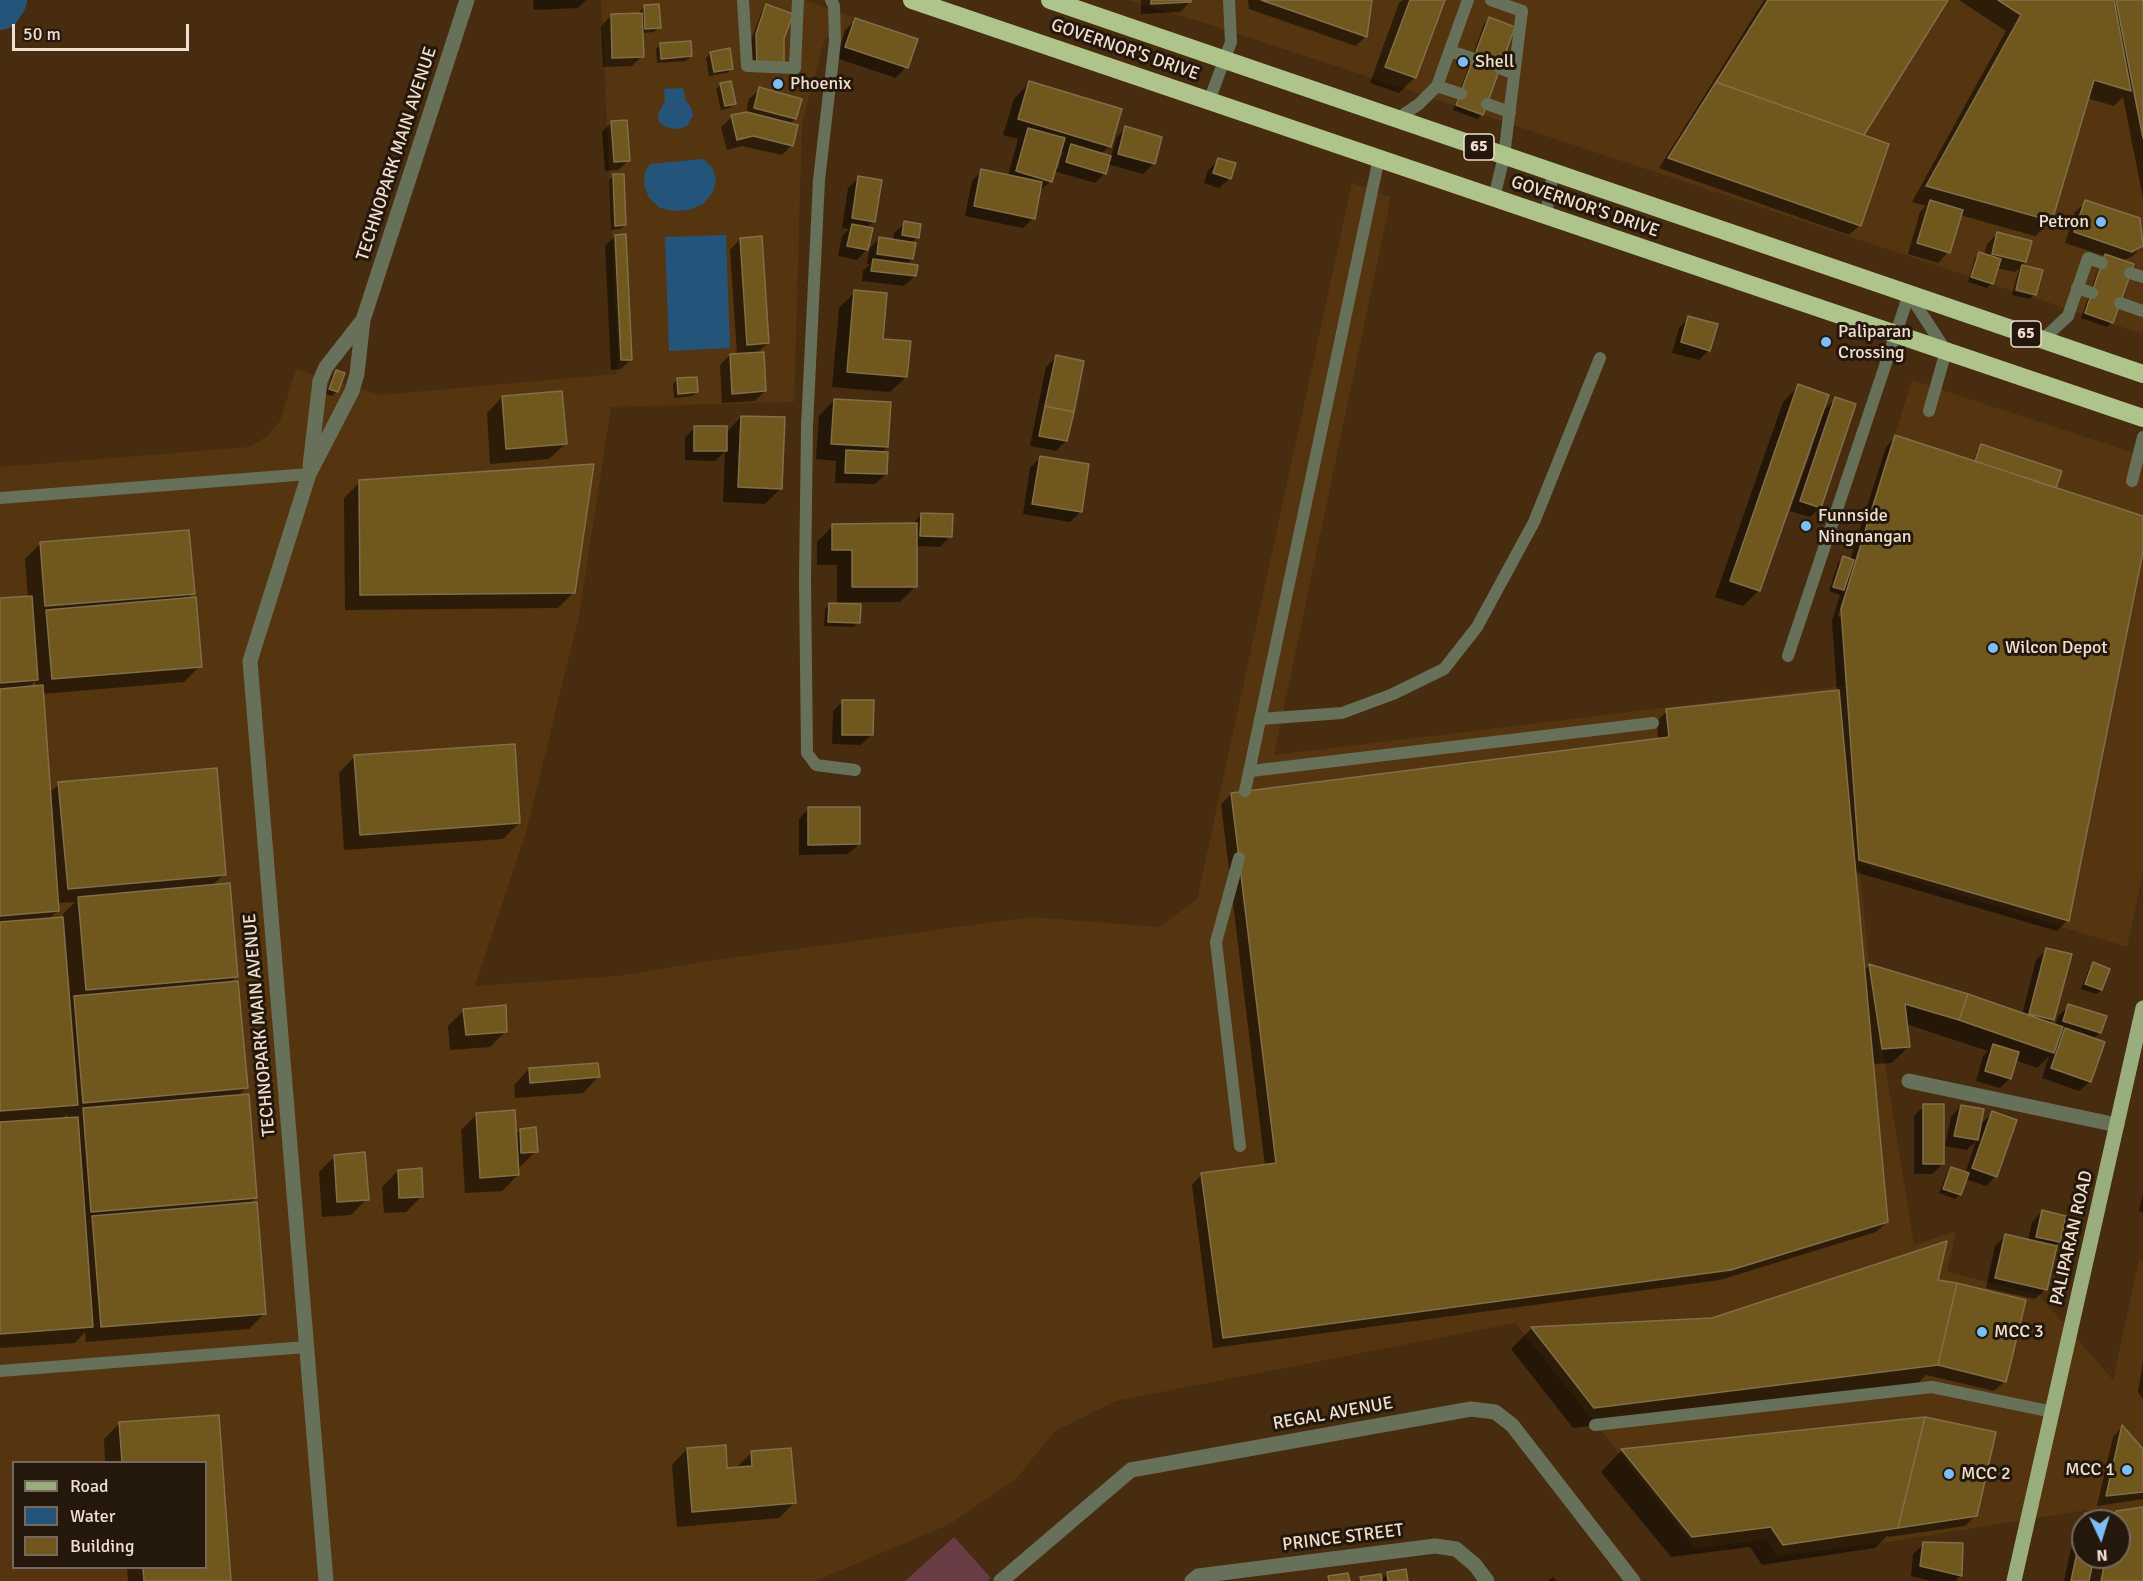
<!DOCTYPE html>
<style>
body{margin:0}
#map{position:relative;width:2143px;height:1581px;overflow:hidden;background:#472c0f;font-family:Signika,sans-serif}
canvas{display:block}
.legend{position:absolute;left:12px;top:1461px;width:195px;height:108px;box-sizing:border-box;background:#24180c;border:2px solid #76685a;margin:0;padding:8px 10px;list-style:none;font-size:18px;color:#f0dfcf}
.legend li{display:flex;align-items:center;gap:12px;height:30px}
.legend b{width:30px;border:2px solid #76685a}
.north{position:absolute;left:2071px;top:1509px;width:60px;height:60px;box-sizing:border-box;background:#24180c;border:2px solid #76685a;border-radius:50%;rotate:176deg;font-size:16px;font-weight:700;line-height:24px;text-align:center;color:#f0dfcf}
.north::after{content:'';display:block;margin:auto;width:21px;height:27px;background:#7bbef8;clip-path:polygon(50% 0,100% 100%,50% 72%,0 100%)}
.scale{position:absolute;left:12px;top:24px;width:177px;height:27px;box-sizing:border-box;border:3px solid #f0dfcf;border-top:0;padding-left:8px;font-size:18px;line-height:21px;white-space:nowrap;color:#f0dfcf;-webkit-text-stroke:4px #24180c;paint-order:stroke}
</style>
<div id="map">
<canvas width="2143" height="1581"></canvas>
<ul class="legend">
<li><b style="height:8px;background:#9aad7d"></b>Road</li>
<li><b style="height:16px;background:#25547a"></b>Water</li>
<li><b style="height:16px;background:#6f571d"></b>Building</li>
</ul>
<div class="north">N</div>
<div class="scale">50 m</div>
</div>
<script>
const ctx = document.querySelector('canvas').getContext('2d');
ctx.lineJoin = 'round';
function fill(path, color) { ctx.fillStyle = color; ctx.fill(path, 'evenodd'); }
const toPath = rows => new Path2D(rows.map(r => 'M' + r).join(''));
function strokePath(path, color, width, dash) { ctx.strokeStyle = color; ctx.lineWidth = width; ctx.lineCap = dash ? 'butt' : 'round'; ctx.setLineDash(dash || []); ctx.stroke(path); }
function drawText(font, color, halo, rows, align = 'center') {
  ctx.font = font + ' Signika,sans-serif'; ctx.lineWidth = 6; ctx.setLineDash([]); ctx.textBaseline = 'middle'; ctx.strokeStyle = halo; ctx.fillStyle = color; for (const [text, x, y, turn = 0] of rows) {
    ctx.save(); ctx.translate(x, y); ctx.rotate((+turn || 0) * Math.PI / 180); ctx.textAlign = isNaN(turn) ? turn : align; if (halo) ctx.strokeText(text, 0, 0); ctx.fillText(text, 0, 0); ctx.restore();
  }
}
fill(toPath([
 [601,0,804,0,853,17,842,44,825,38,802,123,794,402,611,407,579,616,526,832,475,986,617,976,708,961,1031,917,1160,927,1197,899,1352,183,1391,197,1274,755,1845,686,1841,609,1912,380,2143,456,2143,873,2127,947,1859,864,1869,964,1914,1245,1956,1231,1947,1272,2039,1295,2113,1380,2139,1259,2143,1259,2143,1581,2071,1581,2083,1557,2119,1557,2119,1521,2084,1521,2086,1510,1895,1541,1777,1556,1766,1539,1696,1549,1515,1323,1116,1401,1055,1431,1016,1479,950,1524,815,1581,0,1581,0,467,249,447,267,436,280,421,296,369,380,395,616,374,618,361],
 [14,1462,206,1462,206,1568,14,1568],
 [1127,0,2143,0,2143,334,1215,26]
]), '#543510');
fill(toPath([
 [954,1537,991,1578,987,1581,905,1581]
]), '#6a3c46');
fill(toPath([
 [683,88,686,101,691,107,693,116,688,125,682,128,674,129,666,127,659,122,658,114,665,101,664,89],
 [703,159,712,167,716,180,713,192,703,204,689,210,674,211,660,208,649,198,644,184,645,172,650,164],
 [726,235,730,348,669,351,665,237]
]), '#25547a');
fill(toPath([
 [533,0,586,0,578,8,534,10],
 [1141,0,1190,0,1190,2,1180,12,1141,14],
 [1248,0,1371,0,1366,36,1356,46,1249,9],
 [1403,0,1443,0,1415,77,1399,93,1370,83,1399,3],
 [1764,0,1946,0,1861,136,1860,225,1849,235,1659,168],
 [1959,0,2143,0,2143,198,2123,97,2114,106,2087,98,2051,221,2035,236,1960,215,1948,252,1938,263,1908,254,1920,212,1926,206,1912,202,2006,31],
 [645,6,659,27,654,32,641,33,642,56,632,66,603,67,601,26,611,16,640,14,640,11],
 [767,6,791,15,753,69,751,40,762,11],
 [1489,19,1482,114,1477,119,1453,110,1484,24],
 [856,20,906,67,896,78,836,58,845,30],
 [661,44,691,56,686,61,657,63,656,49],
 [711,53,732,68,727,73,709,76,706,58],
 [1029,83,1109,146,1101,154,1111,157,1116,138,1126,128,1160,138,1153,164,1143,174,1107,164,1105,173,1095,183,1054,171,1051,181,1039,191,1033,218,1023,228,965,216,972,181,982,171,1008,176,1018,139,1003,135,1014,99],
 [1059,151,1064,153,1061,156,1058,169,1055,168],
 [721,85,734,103,730,108,721,110,716,89],
 [760,89,795,119,790,124,792,145,782,155,742,146,727,150,721,127,732,117,746,113,749,99],
 [612,122,629,160,618,170,605,171,602,132],
 [1219,160,1230,178,1219,188,1204,183,1208,170],
 [614,175,625,225,620,229,611,230,609,180],
 [859,178,874,221,866,228,867,249,857,260,838,256,842,236,849,229,842,228,848,188],
 [2086,202,2139,219,2143,245,2133,256,2121,261,2112,322,2107,327,2081,318,2101,261,2105,256,2065,243,2075,212],
 [905,223,918,237,911,243,912,259,906,265,915,276,904,286,862,281,863,271,870,264,867,264,869,249,879,239,893,241,894,233],
 [1997,234,2025,262,2021,266,2041,271,2035,294,2030,299,2012,295,2019,268,2015,272,1997,268,1992,283,1987,288,1968,282,1975,258,1980,253,1984,255,1987,244],
 [615,236,631,359,621,369,611,370,605,246],
 [740,239,768,343,757,353,765,391,755,401,722,403,720,365,730,355,737,355,730,250],
 [855,292,881,340,906,377,890,392,832,387,839,308],
 [1689,318,1709,350,1699,360,1672,353,1679,328],
 [1057,356,1066,441,1056,451,1030,446,1046,367],
 [336,371,337,391,332,396,325,394,332,376],
 [678,379,697,392,692,396,674,398,673,384],
 [1799,386,1821,413,1835,399,1820,507,1810,517,1790,511,1812,448,1809,447,1758,591,1743,606,1715,597,1783,402],
 [502,397,565,444,549,459,490,464,487,413],
 [834,400,887,447,881,453,886,474,875,484,835,483,836,461,816,459,819,416],
 [741,417,781,488,765,504,723,502,725,451,715,461,685,460,685,438,695,427,726,433],
 [1896,436,1973,462,1977,451,1982,446,2055,487,2143,517,2143,545,2067,921,2057,931,1855,872,1864,971,1869,966,1968,995,2022,1015,2036,960,2047,949,2053,1019,2049,1024,2055,1026,2058,1016,2069,1006,2100,1033,2093,1039,2090,1081,2079,1091,2042,1078,2049,1056,2037,1068,2015,1060,2010,1078,2000,1088,1976,1081,1983,1056,1988,1051,1906,1024,1908,1047,1892,1063,1872,1064,1887,1222,1876,1232,1720,1280,1213,1348,1192,1185,1202,1174,1265,1166,1221,804,1231,794,1658,740,1657,721,1667,711,1837,692,1832,621,1840,595,1829,591,1838,563,1843,558,1850,560,1886,447],
 [1890,447,1893,447,1841,617,1838,616],
 [1040,458,1080,512,1070,522,1023,514,1030,468],
 [360,482,573,593,558,608,345,610,344,498],
 [922,514,950,536,940,547,915,546,916,586,900,602,846,602,858,622,854,627,824,626,825,609,830,605,837,605,837,565,817,565,817,542,833,526,911,525],
 [41,543,193,593,187,599,200,666,184,682,42,694,49,793,59,784,224,874,212,886,237,976,229,984,246,1088,238,1096,256,1197,249,1204,265,1313,249,1329,86,1342,85,1332,75,1343,0,1348,0,600,28,598,25,559],
 [35,681,36,688,28,688],
 [75,902,63,914,63,918,49,920,57,911,57,903],
 [67,1114,68,1119,61,1120],
 [843,701,872,734,861,745,832,744,833,711],
 [354,757,519,823,503,839,344,850,339,773],
 [809,808,859,844,848,854,799,855,799,819],
 [2094,964,2109,969,2101,990,2096,994,2081,989,2089,968],
 [464,1010,506,1031,490,1047,450,1050,448,1026],
 [529,1069,598,1077,583,1093,515,1098,514,1085],
 [1924,1106,1942,1164,1932,1174,1914,1174,1914,1116],
 [1961,1106,1980,1125,1992,1113,1996,1176,1986,1186,1965,1179,1960,1194,1955,1199,1939,1193,1947,1174,1951,1169,1965,1174,1976,1141,1967,1150,1945,1146,1951,1117],
 [477,1114,515,1135,520,1130,536,1151,520,1167,517,1167,518,1175,502,1191,465,1193,461,1130],
 [335,1156,367,1199,351,1215,322,1217,319,1172],
 [398,1171,422,1196,406,1212,384,1213,382,1187],
 [2143,1193,2143,1212,2139,1211],
 [2042,1212,2059,1242,2053,1247,2046,1289,2035,1299,1986,1288,1995,1246,2005,1236,2028,1241,2032,1222],
 [1937,1281,2005,1381,1994,1391,1926,1375,1915,1386,1573,1428,1511,1349,1531,1329,1713,1320],
 [2143,1361,2143,1399,2138,1392],
 [217,1417,229,1581,128,1581,127,1568,206,1568,206,1462,105,1462,104,1439,119,1424],
 [1925,1419,1976,1515,1965,1526,1888,1537,1888,1535,1875,1548,1762,1565,1750,1547,1671,1557,1601,1472,1621,1451],
 [2122,1427,2143,1451,2143,1499,2097,1506,2113,1437],
 [687,1449,726,1470,736,1468,752,1452,794,1503,779,1518,677,1527,672,1465],
 [2143,1509,2143,1581,2064,1581,2076,1525,2086,1515,2100,1521,2083,1521,2083,1557,2119,1557,2119,1521,2108,1521,2117,1512],
 [1924,1544,1961,1545,1960,1576,1955,1581,1931,1581,1911,1576,1913,1554],
 [1387,1574,1407,1581,1359,1581,1361,1579,1381,1580],
 [1553,1577,1556,1581,1548,1581]
]), '#0007');
strokePath(toPath([
 [0,9,6,0]
]), '#25547a', 42);
const building = toPath([
 [1151,0,1191,0,1191,2,1151,4,1151,0],
 [1261,0,1372,0,1367,37,1261,0],
 [1410,0,1445,0,1416,78,1385,67,1410,0],
 [1768,0,1948,0,1864,135,1716,82,1768,0],
 [1998,0,2114,0,2131,91,2094,80,2052,221,1926,186,2021,15,1998,0],
 [2116,0,2143,0,2143,138,2116,0],
 [659,4,661,28,645,29,644,5,659,4],
 [766,4,793,14,784,39,784,62,757,65,756,34,766,4],
 [642,13,644,57,612,58,611,14,642,13],
 [1489,17,1515,27,1483,115,1456,105,1489,17],
 [855,18,918,39,908,68,845,47,855,18],
 [691,41,692,56,661,59,660,43,691,41],
 [730,48,733,69,714,72,710,52,730,48],
 [731,81,736,104,725,106,720,83,731,81],
 [1029,81,1122,109,1111,147,1018,119,1029,81],
 [1716,82,1889,144,1861,226,1668,158,1716,82],
 [759,87,802,99,796,119,754,108,759,87],
 [747,112,798,125,793,146,753,136,737,140,731,115,747,112],
 [627,120,630,161,614,162,611,121,627,120],
 [1125,126,1162,137,1155,164,1118,154,1125,126],
 [1028,128,1065,138,1052,182,1016,171,1028,128],
 [1071,144,1111,156,1106,174,1066,162,1071,144],
 [1218,158,1236,163,1231,179,1213,173,1218,158],
 [981,169,1042,182,1035,219,974,206,981,169],
 [613,174,624,174,626,225,615,226,613,174],
 [858,176,882,180,875,222,852,218,858,176],
 [1930,200,1963,210,1950,253,1917,243,1930,200],
 [2085,200,2140,218,2143,246,2132,252,2074,232,2085,200],
 [904,221,921,224,919,238,902,235,904,221],
 [852,224,873,228,868,250,847,246,852,224],
 [1997,232,2032,241,2026,262,1992,254,1997,232],
 [626,234,632,360,621,360,615,235,626,234],
 [762,236,769,343,747,345,740,238,762,236],
 [879,237,916,243,913,259,877,254,879,237],
 [1979,252,2001,259,1993,284,1971,277,1979,252],
 [2105,254,2134,264,2113,323,2085,313,2105,254],
 [873,259,918,265,916,276,871,271,873,259],
 [2022,265,2043,270,2036,295,2016,290,2022,265],
 [854,290,887,293,883,339,911,341,907,377,847,372,854,290],
 [1688,316,1718,324,1710,351,1681,342,1688,316],
 [764,352,766,391,732,394,730,354,764,352],
 [1056,355,1084,361,1074,412,1045,406,1056,355],
 [336,370,345,373,338,392,329,389,336,370],
 [697,377,698,392,678,394,677,378,697,377],
 [1798,384,1829,395,1760,591,1730,581,1798,384],
 [562,391,567,444,506,449,502,396,562,391],
 [1835,397,1856,404,1821,508,1800,501,1835,397],
 [834,399,891,402,888,447,831,444,834,399],
 [1045,406,1074,412,1067,441,1039,436,1045,406],
 [741,416,785,417,782,489,738,487,741,416],
 [694,426,727,426,727,451,694,451,694,426],
 [1895,435,2143,516,2143,552,2069,921,1859,860,1841,609,1895,435],
 [1981,444,2062,471,2056,488,1975,461,1981,444],
 [846,450,888,452,887,474,845,473,846,450],
 [1040,456,1089,464,1082,512,1032,504,1040,456],
 [594,464,575,593,360,595,359,480,594,464],
 [921,513,953,514,952,537,920,536,921,513],
 [917,523,917,587,852,587,852,550,832,550,832,524,917,523],
 [189,530,195,594,45,606,40,542,189,530],
 [1843,556,1854,560,1844,590,1833,587,1843,556],
 [32,596,38,680,0,683,0,598,32,596],
 [196,597,202,667,52,679,46,610,196,597],
 [829,603,861,604,860,623,828,622,829,603],
 [43,685,59,911,0,916,0,689,43,685],
 [1839,690,1888,1222,1731,1270,1223,1338,1201,1173,1276,1163,1231,793,1669,737,1666,709,1839,690],
 [842,700,874,700,873,735,842,735,842,700],
 [515,744,520,823,360,835,354,755,515,744],
 [217,768,226,875,68,889,58,782,217,768],
 [808,807,860,807,860,844,808,845,808,807],
 [230,883,238,977,86,990,78,897,230,883],
 [63,917,78,1105,0,1111,0,922,63,917],
 [2046,948,2072,954,2054,1020,2029,1014,2046,948],
 [2093,962,2110,969,2102,990,2085,984,2093,962],
 [1869,964,1968,994,1959,1020,1905,1004,1910,1047,1882,1049,1869,964],
 [238,981,248,1088,83,1103,74,996,238,981],
 [1968,994,2063,1027,2054,1053,1959,1020,1968,994],
 [2068,1004,2107,1016,2101,1033,2063,1021,2068,1004],
 [506,1005,507,1032,466,1035,463,1009,506,1005],
 [2065,1028,2105,1042,2091,1082,2051,1068,2065,1028],
 [1993,1044,2019,1052,2011,1079,1985,1071,1993,1044],
 [598,1063,600,1077,530,1083,529,1068,598,1063],
 [249,1094,257,1198,91,1212,83,1108,249,1094],
 [1923,1104,1944,1104,1944,1164,1923,1164,1923,1104],
 [1961,1105,1984,1109,1978,1140,1954,1136,1961,1105],
 [515,1110,519,1175,480,1178,476,1113,515,1110],
 [1992,1111,2017,1120,1997,1177,1972,1168,1992,1111],
 [78,1117,93,1327,0,1334,0,1122,78,1117],
 [536,1127,538,1152,521,1153,520,1129,536,1127],
 [365,1152,369,1200,337,1202,334,1155,365,1152],
 [1951,1167,1969,1173,1961,1195,1943,1189,1951,1167],
 [422,1168,423,1197,399,1198,398,1170,422,1168],
 [257,1202,266,1314,101,1327,92,1216,257,1202],
 [2042,1210,2066,1216,2060,1242,2036,1237,2042,1210],
 [2005,1234,2057,1246,2047,1290,1995,1278,2005,1234],
 [1947,1241,1938,1280,1957,1283,1938,1365,1594,1408,1531,1327,1712,1318,1947,1241],
 [1957,1283,2026,1300,2006,1382,1938,1365,1957,1283],
 [219,1415,231,1581,144,1581,143,1568,206,1568,206,1462,122,1462,119,1422,219,1415],
 [1925,1417,1898,1528,1783,1545,1771,1527,1692,1537,1621,1449,1925,1417],
 [1925,1417,1996,1432,1977,1516,1898,1528,1925,1417],
 [2122,1425,2143,1449,2143,1492,2106,1496,2122,1425],
 [726,1445,727,1468,752,1466,751,1451,791,1448,796,1503,692,1512,687,1448,726,1445],
 [2143,1507,2143,1581,2101,1581,2106,1557,2119,1557,2119,1521,2114,1521,2116,1511,2143,1507],
 [2085,1513,2103,1517,2102,1521,2084,1521,2085,1513],
 [2083,1524,2083,1557,2094,1557,2089,1581,2071,1581,2083,1524],
 [1923,1542,1963,1543,1962,1576,1920,1566,1923,1542],
 [1406,1569,1408,1581,1388,1581,1387,1572,1406,1569],
 [1348,1573,1350,1581,1329,1581,1328,1576,1348,1573],
 [1381,1574,1382,1581,1361,1581,1360,1577,1381,1574]
]);
fill(building, '#6f571d');
strokePath(building, '#806f49', 1.5);
strokePath(toPath([
 [743,0,747,66,795,68,798,0],
 [831,0,834,6,835,41,819,180,807,426,805,580,807,753,816,765,855,770],
 [1491,0,1522,11,1504,156,1494,198],
 [1450,51,1474,59],
 [1500,68,1514,74],
 [1437,86,1461,94],
 [1209,101,1231,42,1229,0],
 [1487,104,1510,112],
 [1397,119,1419,104,1437,86,1468,0],
 [1546,215,1553,172],
 [2130,273,2143,277],
 [2077,288,2092,293],
 [1909,294,1946,351,1929,411],
 [2120,303,2143,311],
 [2042,340,2068,316,2088,258,2102,263],
 [2132,481,2143,437],
 [0,498,309,474],
 [1788,656,1909,294],
 [1260,719,1342,713,1393,694,1444,669,1477,627,1534,522,1600,358],
 [1251,771,1653,723],
 [1245,791,1379,158],
 [1239,858,1216,942,1240,1146],
 [0,1371,306,1347],
 [1595,1425,1932,1387,2053,1412]
]), '#677059', 12);
strokePath(toPath([
 [310,466,320,381,326,367,362,321],
 [1909,1081,2117,1125],
 [326,1581,250,661,309,474,352,391,357,374,363,320,467,0],
 [1001,1581,1131,1470,1471,1409,1495,1412,1512,1425,1633,1581],
 [1192,1581,1198,1576,1435,1546,1456,1549,1475,1565,1487,1581]
]), '#677059', 15);
strokePath(toPath([
 [2014,1581,2143,1008]
]), '#9aad7d', 15);
strokePath(toPath([
 [912,0,2143,418],
 [1050,0,2143,374]
]), '#aec48b', 18);
for (const [x, y, r, color] of [
 [1463,62,6,"#7bbef8"],
 [778,84,6,"#7bbef8"],
 [2101,222,6,"#7bbef8"],
 [1826,342,6,"#7bbef8"],
 [1806,526,6,"#7bbef8"],
 [1993,648,6,"#7bbef8"],
 [1982,1332,6,"#7bbef8"],
 [2127,1470,6,"#7bbef8"],
 [1949,1474,6,"#7bbef8"]
]) { const dot = new Path2D(); dot.arc(x, y, r, 0, 2 * Math.PI); ctx.fillStyle = color; ctx.fill(dot); strokePath(dot, '#24180c', 2); }
for (const [x, y, w] of [
 [1479,147,30],
 [2026,334,30]
]) { const box = new Path2D(); box.roundRect(x - w / 2, y - 13, w, 26, 4.5); ctx.fillStyle = '#24180c'; ctx.fill(box); strokePath(box, '#f0dfcf', 1.5); }
drawText('bold 16px', '#f0dfcf', null, [
 ["65",1479,147],
 ["65",2026,334]
]);
drawText('18px', '#f0dfcf', '#24180c', [
 ["GOVERNOR'S DRIVE",1125,50,19],
 ["TECHNOPARK MAIN AVENUE",397,154,-72],
 ["GOVERNOR'S DRIVE",1585,207,19],
 ["TECHNOPARK MAIN AVENUE",260,1025,-95],
 ["PALIPARAN ROAD",2072,1238,-77],
 ["REGAL AVENUE",1333,1414,-10],
 ["PRINCE STREET",1343,1538,-7]
]);
drawText('18px', '#f0dfcf', '#24180c', [
 ["Shell",1475,62],
 ["Phoenix",790,84],
 ["Petron",2089,222,"right"],
 ["Paliparan",1838,332],
 ["Crossing",1838,353],
 ["Funnside",1818,516],
 ["Ningnangan",1818,537],
 ["Wilcon Depot",2005,648],
 ["MCC 3",1994,1332],
 ["MCC 1",2115,1470,"right"],
 ["MCC 2",1961,1474]
], 'left');
</script>
